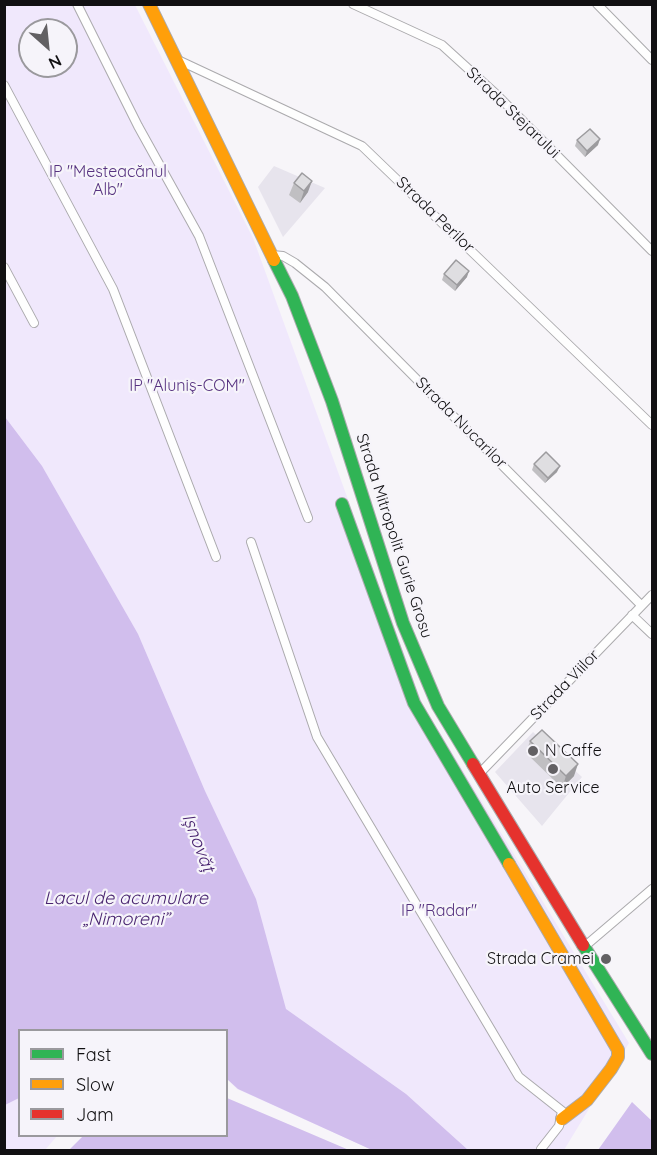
<!DOCTYPE html>
<meta charset="utf-8">
<style>
body{margin:0}
#map{position:relative;width:657px;height:1155px;overflow:hidden;background:#f7f5f9;font-family:Quicksand,sans-serif}
canvas{display:block}
.frame{position:absolute;inset:0;border:6px solid #111012;pointer-events:none}
.legend{position:absolute;left:18px;top:1029px;width:210px;height:108px;box-sizing:border-box;background:#f6f4fa;border:2px solid #9a999d;margin:0;padding:8px 10px;list-style:none;font-size:18px;color:#111012}
.legend li{display:flex;align-items:center;gap:12px;height:30px}
.legend b{width:30px;border:2px solid #9a999d}
.north{position:absolute;left:18px;top:18px;width:60px;height:60px;box-sizing:border-box;background:#f6f4fa;border:2px solid #9a999d;border-radius:50%;rotate:153deg;font-size:16px;font-weight:700;line-height:24px;text-align:center;color:#111012}
.north::after{content:'';display:block;margin:auto;width:21px;height:27px;background:#626063;clip-path:polygon(50% 0,100% 100%,50% 72%,0 100%)}
</style>
<div id="map">
<canvas width="657" height="1155"></canvas>
<div class="frame"></div>
<ul class="legend">
<li><b style="height:8px;background:#30b455"></b>Fast</li>
<li><b style="height:8px;background:#ff9f0a"></b>Slow</li>
<li><b style="height:8px;background:#e5322d"></b>Jam</li>
</ul>
<div class="north">N</div>
</div>
<script>
const ctx = document.querySelector('canvas').getContext('2d');
ctx.lineJoin = 'round';
function fill(path, color) { ctx.fillStyle = color; ctx.fill(path, 'evenodd'); }
const toPath = rows => new Path2D(rows.map(r => 'M' + r).join(''));
function strokePath(path, color, width, dash) { ctx.strokeStyle = color; ctx.lineWidth = width; ctx.lineCap = dash ? 'butt' : 'round'; ctx.setLineDash(dash || []); ctx.stroke(path); }
function drawText(font, color, halo, rows, align = 'center') {
  ctx.font = font + ' Quicksand,sans-serif'; ctx.lineWidth = 4.5; ctx.setLineDash([]); ctx.textBaseline = 'middle'; ctx.strokeStyle = halo; ctx.fillStyle = color; for (const [text, x, y, turn = 0] of rows) {
    ctx.save(); ctx.translate(x, y); ctx.rotate((+turn || 0) * Math.PI / 180); ctx.textAlign = isNaN(turn) ? turn : align; if (halo) ctx.strokeText(text, 0, 0); ctx.fillText(text, 0, 0); ctx.restore();
  }
}
fill(toPath([
 [274,166,325,188,283,237,258,187],
 [533,732,582,777,542,826,495,772]
]), '#e7e4ed');
fill(toPath([
 [5,5,135,5,253,238,422,703,629,1043,564,1150,372,1150,237,1089,227,1079,226,1030,20,1030,20,1136,57,1136,45,1150,5,1150],
 [30,30,66,30,66,66,30,66]
]), '#f0e8fc');
fill(toPath([
 [5,417,42,466,138,634,205,791,256,899,286,1009,406,1094,468,1150,372,1150,238,1089,227,1079,226,1030,20,1030,19,1098,5,1105],
 [227,1098,349,1150,69,1150,83,1136,226,1136],
 [632,1102,652,1121,652,1150,598,1150]
]), '#d1beed');
const street = toPath([
 [77,4,138,126,199,236,308,518],
 [353,4,442,45,497,95,652,251],
 [597,4,652,60],
 [178,60,362,146,652,425],
 [4,85,113,289,216,557],
 [272,255,283,256,295,263,325,287,641,605],
 [4,267,34,323],
 [251,542,317,737,519,1077,562,1111,559,1126,541,1149],
 [632,615,652,634],
 [478,775,652,595],
 [584,947,652,889]
]);
const fast = toPath([
 [274,260,292,296,332,401,403,623,438,706,473,764],
 [342,504,414,703,509,864],
 [583,945,652,1054]
]);
const slow = toPath([
 [149,4,274,260],
 [509,864,618,1050,618,1057,611,1069,587,1100,562,1119]
]);
const jam = toPath([
 [473,764,583,945]
]);
strokePath(street, '#abaaad', 10);
strokePath(fast, '#abaaad', 14);
strokePath(slow, '#abaaad', 14);
strokePath(jam, '#abaaad', 14);
strokePath(street, '#fefefe', 8);
strokePath(fast, '#30b455', 12);
strokePath(slow, '#ff9f0a', 12);
strokePath(jam, '#e5322d', 12);
fill(toPath([
 [577,140,598,145,585,157,575,146],
 [294,183,308,192,300,203,289,195],
 [444,274,467,277,455,291,442,280],
 [534,464,557,472,545,483,532,470],
 [530,741,574,776,562,788,526,753]
]), '#c0bfc2');
fill(toPath([
 [600,139,598,145,585,157,587,151],
 [312,181,308,192,300,203,304,191],
 [469,271,467,277,455,291,457,285],
 [560,466,557,472,545,483,548,478],
 [578,764,574,776,562,788,566,776]
]), '#9c9b9e');
const building = toPath([
 [590,129,600,139,587,151,577,140,590,129],
 [302,173,312,181,304,191,294,183,302,173],
 [456,260,469,271,457,285,444,274,456,260],
 [546,452,560,466,548,478,534,464,546,452],
 [542,730,578,764,566,776,530,741,542,730]
]);
fill(building, '#dfdee1');
strokePath(building, '#9c9b9e', 1.5);
for (const [x, y, r, color] of [
 [533,751,6,"#626063"],
 [553,769,6,"#626063"],
 [606,959,6,"#626063"]
]) { const dot = new Path2D(); dot.arc(x, y, r, 0, 2 * Math.PI); ctx.fillStyle = color; ctx.fill(dot); strokePath(dot, '#f6f4fa', 2); }
drawText('16px', '#111012', '#f6f4fa', [
 ["Strada Stejarului",513,113,44],
 ["Strada Perilor",435,215,44],
 ["Strada Nucarilor",461,423,45],
 ["Strada Mitropolit Gurie Grosu",394,536,72],
 ["Strada Viilor",565,685,-46]
]);
drawText('16px', '#573380', '#f6f4fa', [
 ["IP \"Mesteacănul",108,172],
 ["Alb\"",108,190],
 ["IP \"Aluniș-COM\"",187,386],
 ["IP \"Radar\"",439,911]
]);
drawText('16px', '#111012', '#f6f4fa', [
 ["N Caffe",545,751],
 ["Auto Service",553,788,"center"],
 ["Strada Cramei",594,959,"right"]
], 'left');
drawText('italic 18px', '#48236f', '#f6f4fa', [
 ["Ișnovăț",198,843,69],
 ["Lacul de acumulare",126,899],
 ["„Nimoreni”",126,920]
]);
</script>
